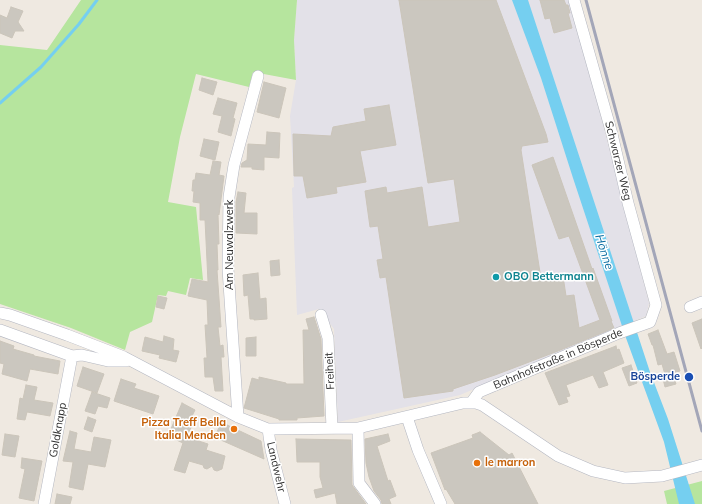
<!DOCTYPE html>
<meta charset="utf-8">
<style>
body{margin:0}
canvas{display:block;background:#efe9e1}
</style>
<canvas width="702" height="504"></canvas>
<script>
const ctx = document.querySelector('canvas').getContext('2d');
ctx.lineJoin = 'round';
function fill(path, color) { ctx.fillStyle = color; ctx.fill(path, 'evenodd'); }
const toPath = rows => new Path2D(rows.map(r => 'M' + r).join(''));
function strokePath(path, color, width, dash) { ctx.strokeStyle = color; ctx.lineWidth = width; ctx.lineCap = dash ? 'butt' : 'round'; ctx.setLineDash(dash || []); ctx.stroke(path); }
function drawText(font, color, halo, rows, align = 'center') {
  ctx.font = font + ' Mulish,sans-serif'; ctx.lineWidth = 3; ctx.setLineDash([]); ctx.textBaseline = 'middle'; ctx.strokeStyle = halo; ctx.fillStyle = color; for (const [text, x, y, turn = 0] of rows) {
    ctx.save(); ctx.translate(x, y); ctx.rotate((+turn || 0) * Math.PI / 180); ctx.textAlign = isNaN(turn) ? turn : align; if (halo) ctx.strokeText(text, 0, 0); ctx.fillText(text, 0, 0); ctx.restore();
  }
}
fill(toPath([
 [297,0,571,0,649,303,646,316,460,395,338,422,334,329,319,309,297,315,292,188,294,187,290,116,296,80,294,40]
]), '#e3e1e8');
fill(toPath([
 [81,0,297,0,294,40,296,80,253,72,249,87,196,74,180,137,168,202,196,207,203,280,190,278,186,295,168,291,166,296,158,295,152,322,130,332,125,350,71,328,0,304,0,45,47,50],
 [702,481,702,504,667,504,664,491]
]), '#b6e59e');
fill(toPath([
 [512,0,528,0,650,372,668,419,695,504,679,504,664,442,626,338,573,178,541,78]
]), '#75cff0');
strokePath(toPath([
 [0,103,41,67,79,24,97,0]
]), '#75cff0', 3);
const building = toPath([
 [399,0,496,0,546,134,548,142,522,146,521,150,541,279,563,276,566,296,574,295,579,328,600,320,569,236,559,239,532,165,553,157,592,269,593,268,612,321,611,321,614,328,558,351,495,375,453,389,453,391,404,398,386,277,380,278,377,260,383,259,378,226,370,227,365,191,386,187,387,193,422,187,428,227,460,222,454,179,428,183,399,0],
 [540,0,564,0,566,5,568,5,570,13,568,13,572,28,554,33,550,18,545,19,540,0],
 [11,7,23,11,18,22,24,31,15,31,12,38,0,33,0,15,7,18,11,7],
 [202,78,217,82,213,95,199,90,202,78],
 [264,82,286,88,279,118,257,112,264,82],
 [218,98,237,103,233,118,235,119,231,136,218,132,222,116,213,114,218,98],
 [389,105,396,145,360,151,366,182,336,187,337,193,307,198,303,176,294,176,293,134,331,136,333,127,366,121,364,109,389,105],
 [267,132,280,133,279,158,264,157,264,170,252,169,252,167,241,167,242,163,247,160,248,144,266,145,267,132],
 [204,139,219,142,215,160,200,156,204,139],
 [213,161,221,162,219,175,224,176,219,215,218,214,219,244,217,244,218,270,217,270,221,327,218,327,220,346,223,345,224,357,221,357,223,391,215,391,213,377,205,377,204,358,207,358,205,325,208,325,207,300,188,296,192,279,208,282,205,220,200,220,200,203,193,202,194,191,192,191,193,180,195,180,196,173,210,175,213,161],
 [238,192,246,193,244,213,257,213,257,234,236,233,236,202,238,192],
 [279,260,280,275,271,276,270,261,279,260],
 [258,273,260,299,266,298,267,319,254,320,254,319,250,319,248,295,244,296,243,275,258,273],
 [158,296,167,298,164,309,156,307,158,296],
 [314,317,321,339,324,416,297,418,297,420,279,420,279,419,244,408,252,378,259,380,259,377,286,383,286,384,304,384,303,330,309,330,306,319,314,317],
 [702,319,702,348,701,349,692,323,702,319],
 [658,330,667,354,674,352,680,371,672,373,676,384,665,387,663,379,666,378,662,364,658,365,653,345,652,345,648,334,658,330],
 [164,336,174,339,173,350,179,351,176,362,159,358,160,355,142,351,145,337,163,342,164,336],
 [256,337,256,356,246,356,246,338,256,337],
 [0,341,14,346,13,349,34,355,34,356,60,361,58,374,30,369,27,381,2,374,4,364,0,363,0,341],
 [616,346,617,350,619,349,624,363,603,372,608,385,599,388,593,375,566,385,570,396,566,397,568,402,559,405,545,373,616,346],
 [631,365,637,383,629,386,622,368,631,365],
 [83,367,104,374,97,393,77,386,83,367],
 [121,379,136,384,134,388,159,396,153,414,114,401,121,379],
 [26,385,37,387,34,400,53,403,50,416,27,412,25,420,17,419,20,398,23,399,26,385],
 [92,392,110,398,107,408,98,406,95,414,85,411,92,392],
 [182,403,195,410,189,422,193,424,186,437,208,444,206,450,225,456,222,469,217,471,214,470,212,466,207,469,204,468,203,465,189,461,185,473,174,470,183,443,168,436,182,403],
 [88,417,96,420,92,432,84,429,88,417],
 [225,424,261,441,264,459,214,437,220,426,223,428,225,424],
 [70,431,77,433,74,449,91,452,94,437,111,440,105,467,88,464,83,490,69,487,73,462,63,461,70,431],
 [480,432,509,455,512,453,538,504,455,504,446,489,445,490,431,453,473,438,472,435,480,432],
 [5,434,19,436,15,457,2,455,5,434],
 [388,434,390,441,377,446,388,481,390,480,396,496,389,499,391,504,382,504,381,500,374,491,369,477,366,463,365,439,388,434],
 [296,439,351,440,352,485,366,504,337,504,335,493,316,498,314,490,323,488,320,477,320,462,297,462,296,439],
 [22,458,42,461,34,501,19,498,25,469,21,468,22,458],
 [57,494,72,497,70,504,55,504,57,494]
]);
fill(building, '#cbc7bf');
strokePath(building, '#cbc5ba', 1);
const minor = toPath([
 [690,307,702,302],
 [0,313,10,315,67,335,124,357,238,417,268,429,358,428,463,403,476,403,482,405,558,456,593,471,625,478,662,476,702,465],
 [321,315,328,338,332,428],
 [0,330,72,356,82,355,108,361,126,361],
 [471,403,479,392,619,333,650,322,656,305,628,203,612,134,574,0],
 [238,417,228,269,229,197,234,165,258,76],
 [407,417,418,450,441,504],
 [358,428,359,483,375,504],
 [268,429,271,450,285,504],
 [44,504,72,356]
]);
strokePath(minor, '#b4b7c1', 12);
strokePath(minor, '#fff', 11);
strokePath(toPath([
 [586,0,702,431]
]), '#a3a6b8', 3);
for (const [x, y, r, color] of [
 [496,277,4,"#0f9aa8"],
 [689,377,5,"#1a4fb4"],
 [234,429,4,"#e8710a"],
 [477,463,4,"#e8710a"]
]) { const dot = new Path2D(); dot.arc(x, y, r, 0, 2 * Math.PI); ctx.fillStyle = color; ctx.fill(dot); strokePath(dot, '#fff', 1.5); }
drawText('11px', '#2e2e2e', '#fff', [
 ["Schwarzer Weg",618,161,76],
 ["Am Neuwalzwerk",230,245,-90],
 ["Bahnhofstraße in Bösperde",558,359,-23],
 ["Freiheit",330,371,-93],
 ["Goldknapp",58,430,-80],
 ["Landwehr",276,467,77]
]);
drawText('bold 11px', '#0d838f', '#fff', [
 ["OBO Bettermann",504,277]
], 'left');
drawText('bold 11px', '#164399', '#fff', [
 ["Bösperde",680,377]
], 'right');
drawText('bold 11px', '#c56008', '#fff', [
 ["Pizza Treff Bella",226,423],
 ["Italia Menden",226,436],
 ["le marron",485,463,"left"]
], 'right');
drawText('italic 12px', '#0d6fa3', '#fff', [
 ["Hönne",604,252,72]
]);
</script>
